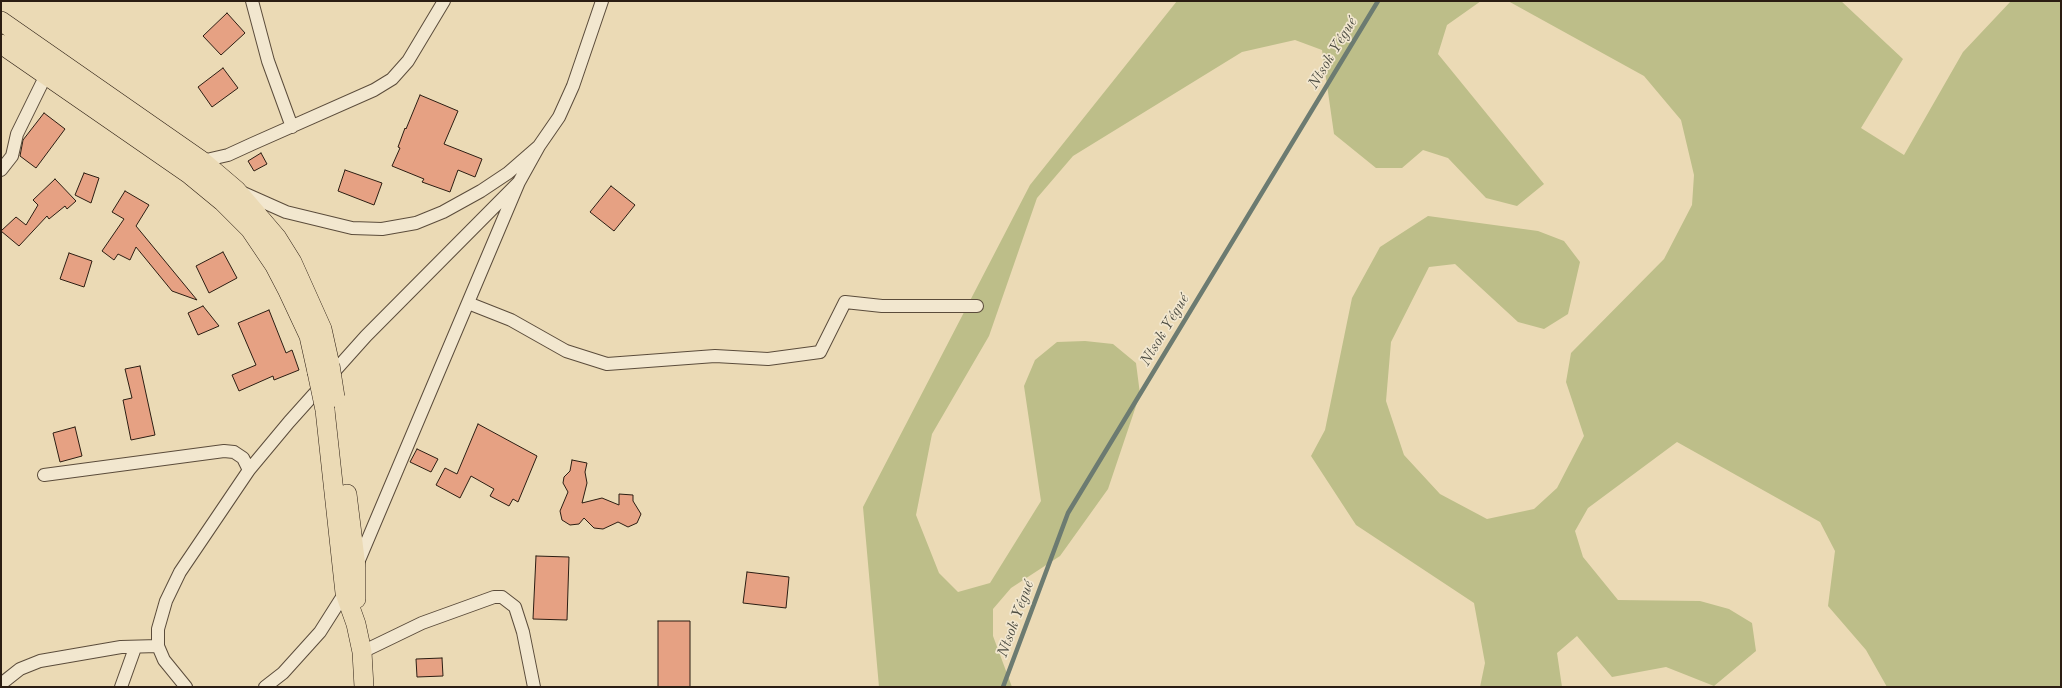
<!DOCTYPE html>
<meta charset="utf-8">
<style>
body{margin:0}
#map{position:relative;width:2062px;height:688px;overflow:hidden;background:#ebdab5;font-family:"Old Standard TT",serif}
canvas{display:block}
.frame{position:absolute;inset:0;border:2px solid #2b1d12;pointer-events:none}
</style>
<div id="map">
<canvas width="2062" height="688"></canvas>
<div class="frame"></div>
</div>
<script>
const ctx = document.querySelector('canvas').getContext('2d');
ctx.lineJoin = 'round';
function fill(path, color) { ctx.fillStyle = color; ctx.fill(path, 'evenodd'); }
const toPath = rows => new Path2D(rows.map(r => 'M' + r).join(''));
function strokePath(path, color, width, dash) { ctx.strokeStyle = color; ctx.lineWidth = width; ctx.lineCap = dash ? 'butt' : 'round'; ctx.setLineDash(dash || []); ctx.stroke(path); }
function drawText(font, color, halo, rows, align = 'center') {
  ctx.font = font + ' "Old Standard TT",serif'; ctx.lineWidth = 3.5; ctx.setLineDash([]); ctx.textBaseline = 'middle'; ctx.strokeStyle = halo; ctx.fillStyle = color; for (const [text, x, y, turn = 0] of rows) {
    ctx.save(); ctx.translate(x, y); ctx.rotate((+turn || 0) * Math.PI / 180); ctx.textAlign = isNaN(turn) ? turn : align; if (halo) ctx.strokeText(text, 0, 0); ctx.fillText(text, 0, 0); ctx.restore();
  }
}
fill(toPath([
 [1177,1,1481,1,1447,25,1438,54,1544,184,1517,206,1486,198,1448,158,1423,150,1402,168,1376,168,1334,134,1322,50,1295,40,1242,52,1073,156,1037,198,989,336,932,434,916,515,939,573,958,592,990,583,1041,501,1024,386,1035,360,1057,342,1085,341,1113,344,1136,363,1140,394,1108,489,1060,556,1011,588,993,609,993,636,1012,687,879,687,863,507,1030,185],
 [1508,1,1841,1,1903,59,1861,128,1904,155,1963,52,2011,1,2061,1,2061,687,1887,687,1866,650,1828,606,1835,551,1820,522,1677,442,1588,508,1575,531,1583,557,1618,600,1700,601,1729,609,1752,623,1756,651,1714,686,1666,667,1612,677,1577,636,1557,653,1562,687,1480,687,1485,663,1474,603,1356,525,1311,456,1325,430,1352,298,1380,247,1428,216,1538,231,1564,241,1580,262,1568,314,1544,329,1518,322,1455,264,1429,267,1391,342,1386,401,1404,455,1440,494,1487,519,1534,509,1557,488,1584,436,1566,382,1571,353,1664,259,1692,205,1694,175,1681,120,1644,76]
]), '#bdbe89');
strokePath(toPath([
 [1003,687,1068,513,1378,1]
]), '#6c7b71', 4.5);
const building = toPath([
 [227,13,245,33,221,55,203,36,227,13],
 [223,68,238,88,212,107,198,87,223,68],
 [420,95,458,111,444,144,482,159,475,177,458,170,450,192,422,182,424,179,392,166,400,148,398,147,405,128,406,129,420,95],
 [44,113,65,129,36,168,20,156,23,140,44,113],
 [261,153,267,164,254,171,248,161,261,153],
 [345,170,382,183,374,205,338,191,345,170],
 [84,173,99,178,91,203,75,195,84,173],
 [55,179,76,201,67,209,65,206,49,219,47,216,19,246,1,231,16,217,26,225,38,205,33,200,55,179],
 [611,186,635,205,614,231,590,212,611,186],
 [125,191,149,205,136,226,197,300,172,291,136,247,130,260,118,254,114,260,102,251,124,219,112,212,125,191],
 [223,252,237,278,209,293,196,266,223,252],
 [69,253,92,261,84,287,60,279,69,253],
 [203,306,219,326,198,335,188,313,203,306],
 [269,310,286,353,292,350,299,370,274,380,273,376,239,391,232,375,256,365,238,323,269,310],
 [140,366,155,435,131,440,123,400,132,398,125,369,140,366],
 [478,424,537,456,518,502,513,499,509,506,490,496,494,489,471,476,460,498,436,485,445,468,457,474,478,424],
 [75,427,82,456,60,462,53,433,75,427],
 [417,449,438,459,431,472,410,462,417,449],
 [572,460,587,463,585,472,587,483,582,503,602,498,619,505,619,494,633,495,633,501,641,514,637,523,628,527,618,522,603,529,594,528,584,518,579,524,570,525,562,520,560,511,568,492,563,483,564,477,570,471,572,460],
 [536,556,569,557,567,620,533,619,536,556],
 [747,572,789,577,786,608,743,603,747,572],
 [658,621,690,621,690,687,658,687,658,621],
 [442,658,443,676,417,677,416,659,442,658]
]);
fill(building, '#e6a183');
strokePath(building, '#2b1d12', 1);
const street = toPath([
 [252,1,268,61,292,127],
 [202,161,228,155,252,144,374,90,392,79,408,61,444,1],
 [1,170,12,156,17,134,46,75],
 [241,192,286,212,352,228,382,229,416,223,443,212,481,191,508,173,539,146,559,117,573,86,602,1],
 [468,303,511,320,566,351,607,364,715,356,768,359,820,352,845,302,882,306,977,306],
 [44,475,224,451,234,452,243,458,249,470],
 [357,565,519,182,539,146],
 [362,652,422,623,494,597,502,597,515,607,523,632,534,687],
 [1,684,20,669,40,661,121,647,158,646],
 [121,687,135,648],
 [186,687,164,660,158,646,158,629,166,601,180,572,249,470,289,422,366,336,519,182],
 [265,687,283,673,320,632,346,591]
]);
const primary = toPath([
 [1,21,202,161,236,190,277,238,292,262,322,329,330,365],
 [1,44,189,174,223,202,250,229,275,266,287,289,309,336,317,372],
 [325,410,345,593,356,624,362,652,364,687],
 [347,494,356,567,356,599]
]);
strokePath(street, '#5b4c3b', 14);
strokePath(primary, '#2b1d12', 20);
strokePath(street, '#f2e7cf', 12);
strokePath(primary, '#ebdab5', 19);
const primaryBridge = toPath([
 [330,365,335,397],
 [317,372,325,410]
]);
strokePath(primaryBridge, '#2b1d12', 20, []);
strokePath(primaryBridge, '#ebdab5', 19);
drawText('italic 15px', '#4c4c42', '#f2e7cf', [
 ["Ntsok Yégué",1333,53,-59],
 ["Ntsok Yégué",1165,330,-59],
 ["Ntsok Yégué",1016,619,-70]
]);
</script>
